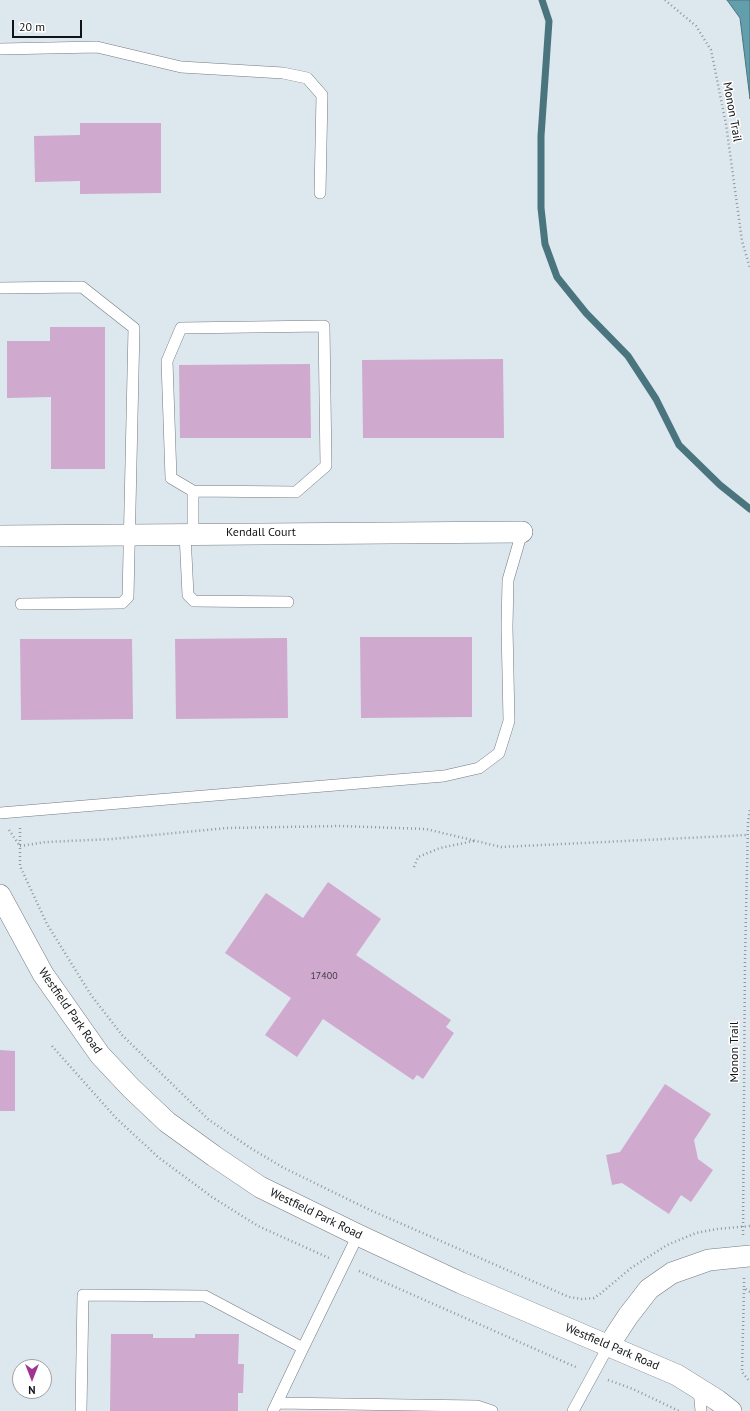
<!DOCTYPE html>
<style>
body{margin:0}
#map{position:relative;width:750px;height:1411px;overflow:hidden;background:#dde7ee;font-family:"PT Sans",sans-serif}
canvas{display:block}
.north{position:absolute;left:12px;top:1359px;width:40px;height:40px;box-sizing:border-box;background:#fff;border:1px solid #a0a1a2;border-radius:50%;rotate:180deg;font-size:11px;font-weight:700;line-height:16px;text-align:center;color:#111417}
.north::after{content:'';display:block;margin:auto;width:14px;height:18px;background:#9f3494;clip-path:polygon(50% 0,100% 100%,50% 72%,0 100%)}
.scale{position:absolute;left:12px;top:20px;width:70px;height:18px;box-sizing:border-box;border:2px solid #111417;border-top:0;padding-left:5px;font-size:12px;line-height:14px;white-space:nowrap;color:#111417;-webkit-text-stroke:3px #fff;paint-order:stroke}
</style>
<div id="map">
<canvas width="750" height="1411"></canvas>
<div class="north">N</div>
<div class="scale">20 m</div>
</div>
<script>
const ctx = document.querySelector('canvas').getContext('2d');
ctx.lineJoin = 'round';
function fill(path, color) { ctx.fillStyle = color; ctx.fill(path, 'evenodd'); }
const toPath = rows => new Path2D(rows.map(r => 'M' + r).join(''));
function strokePath(path, color, width, dash) { ctx.strokeStyle = color; ctx.lineWidth = width; ctx.lineCap = dash ? 'butt' : 'round'; ctx.setLineDash(dash || []); ctx.stroke(path); }
function drawText(font, color, halo, rows, align = 'center') {
  ctx.font = font + ' "PT Sans",sans-serif'; ctx.lineWidth = 3; ctx.setLineDash([]); ctx.textBaseline = 'middle'; ctx.strokeStyle = halo; ctx.fillStyle = color; for (const [text, x, y, turn = 0] of rows) {
    ctx.save(); ctx.translate(x, y); ctx.rotate((+turn || 0) * Math.PI / 180); ctx.textAlign = isNaN(turn) ? turn : align; if (halo) ctx.strokeText(text, 0, 0); ctx.fillText(text, 0, 0); ctx.restore();
  }
}
const water = toPath([
 [727,0,750,0,750,99,740,18,727,0]
]);
fill(water, '#629eac');
strokePath(water, '#4a757f', 1);
strokePath(toPath([
 [542,0,549,21,541,136,541,208,545,244,557,277,586,313,628,356,656,399,679,445,720,485,750,509]
]), '#4a757f', 7);
fill(toPath([
 [80,123,161,123,161,193,80,194,80,181,35,182,34,136,80,135],
 [50,327,105,327,105,469,51,469,51,397,7,398,7,341,50,341],
 [503,359,504,438,363,438,362,360],
 [310,364,311,438,180,438,179,365],
 [360,637,472,637,472,717,361,718],
 [287,638,288,718,176,719,175,639],
 [20,639,132,639,133,719,21,720],
 [328,882,381,919,356,955,451,1020,446,1027,454,1033,423,1079,417,1075,413,1080,323,1019,297,1057,265,1035,291,998,225,953,266,893,303,918],
 [0,1050,15,1051,15,1111,0,1111],
 [665,1084,711,1114,694,1140,698,1159,713,1170,691,1202,681,1195,669,1214,622,1183,612,1185,606,1155,620,1152],
 [111,1334,153,1334,153,1338,195,1338,195,1334,239,1334,238,1364,244,1364,243,1393,238,1393,238,1411,110,1411]
]), '#cfaace');
const service = toPath([
 [0,49,97,47,181,67,283,73,307,78,322,95,320,193],
 [0,288,82,287,134,328,128,597,122,603,21,604],
 [193,491,171,478,167,361,181,328,324,326,326,466,296,492,193,491,193,534],
 [185,534,188,595,194,601,288,602],
 [0,813,444,776,479,768,499,753,509,721,507,627,508,580,522,532],
 [303,1348,358,1235],
 [699,1389,701,1411],
 [277,1403,477,1406,492,1411],
 [81,1411,83,1295,205,1296,303,1348,273,1411],
 [573,1411,609,1345]
]);
const minor = toPath([
 [0,536,522,532],
 [0,895,43,974,100,1055,131,1088,167,1122,214,1156,260,1187,358,1235,461,1283,677,1375,717,1400,731,1411],
 [609,1345,628,1316,649,1289,672,1273,709,1260,750,1256]
]);
strokePath(service, '#737b82', 12);
strokePath(minor, '#737b82', 22);
strokePath(toPath([
 [665,0,696,26,711,50,726,124,742,241,750,268],
 [20,828,20,866,47,924,91,995,122,1035,209,1120,252,1149,284,1168,370,1210,569,1297,582,1299,594,1298,600,1294,631,1268,667,1245,696,1233,717,1229,750,1226],
 [9,830,20,846],
 [20,846,46,842,112,839,227,828,340,826,426,829,501,847,748,835],
 [414,867,418,857,440,848,474,841],
 [52,1046,116,1118,158,1157,212,1197,258,1226,329,1258],
 [743,1235,745,959,748,822,750,809],
 [359,1271,578,1368],
 [744,1278,744,1288,750,1292],
 [744,1289,742,1372,750,1382],
 [608,1380,633,1389,679,1411]
]), '#90979d', 2.5, [1, 3]);
strokePath(service, '#fff', 11);
strokePath(minor, '#fff', 21);
drawText('10px', '#403a45', null, [
 ["17400",324,976]
]);
drawText('12px', '#111417', '#fff', [
 ["Monon Trail",732,112,80],
 ["Kendall Court",261,533],
 ["Westfield Park Road",70,1011,55],
 ["Monon Trail",735,1052,-90],
 ["Westfield Park Road",316,1214,26],
 ["Westfield Park Road",612,1347,23]
]);
</script>
